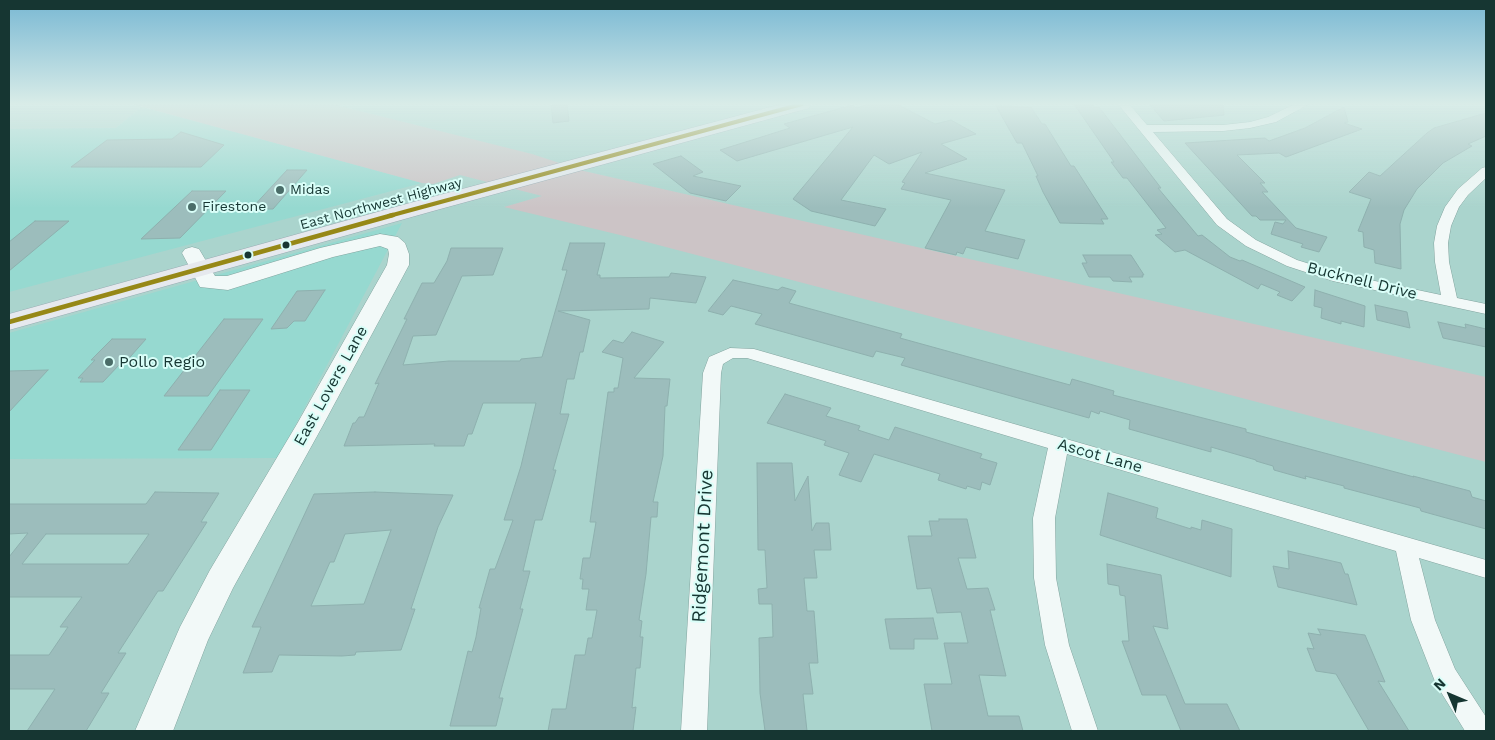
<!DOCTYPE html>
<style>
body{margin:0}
#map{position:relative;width:1495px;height:740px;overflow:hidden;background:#aad4cd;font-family:"Work Sans",sans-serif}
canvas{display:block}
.frame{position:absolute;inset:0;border:10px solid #163632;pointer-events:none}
.north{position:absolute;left:1425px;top:670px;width:50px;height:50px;-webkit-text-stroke:4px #d9fef8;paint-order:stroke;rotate:315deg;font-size:14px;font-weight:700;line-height:20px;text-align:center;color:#163632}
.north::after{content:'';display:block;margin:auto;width:18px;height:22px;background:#163632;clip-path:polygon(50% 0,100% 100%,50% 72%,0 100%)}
</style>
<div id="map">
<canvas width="1495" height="740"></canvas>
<div class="frame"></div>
<div class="north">N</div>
</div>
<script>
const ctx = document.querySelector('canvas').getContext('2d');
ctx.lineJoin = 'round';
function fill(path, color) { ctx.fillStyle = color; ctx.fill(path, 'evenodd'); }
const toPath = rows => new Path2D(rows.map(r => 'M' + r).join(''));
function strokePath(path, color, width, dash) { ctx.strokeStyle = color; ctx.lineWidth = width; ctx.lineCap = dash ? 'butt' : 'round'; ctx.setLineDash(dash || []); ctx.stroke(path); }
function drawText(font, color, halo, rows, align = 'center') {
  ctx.font = font + ' "Work Sans",sans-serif'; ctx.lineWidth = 4; ctx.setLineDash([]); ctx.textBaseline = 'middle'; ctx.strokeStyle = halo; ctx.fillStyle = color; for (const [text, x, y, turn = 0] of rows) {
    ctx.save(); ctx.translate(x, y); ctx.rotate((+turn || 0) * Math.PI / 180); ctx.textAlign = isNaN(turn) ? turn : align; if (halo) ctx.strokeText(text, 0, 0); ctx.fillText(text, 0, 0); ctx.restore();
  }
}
fill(toPath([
 [142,107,422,183,9,292,9,129,116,128],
 [402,223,278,458,9,459,9,333]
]), '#96d9d0');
fill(toPath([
 [132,104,332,104,532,154,584,171,1486,377,1486,462,620,235,504,207,542,196,460,175,433,184,422,183]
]), '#ccc4c6');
const building = toPath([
 [567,104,569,121,553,123,551,105,567,104],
 [867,104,897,104,935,124,951,120,976,134,941,144,967,159,925,173,1005,190,985,231,1025,240,1018,259,966,247,963,254,957,252,956,255,925,248,951,200,901,189,905,183,902,182,922,152,889,164,874,155,841,200,886,209,875,226,811,211,793,199,853,127,737,161,720,150,790,128,784,124,852,105,857,108,867,104],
 [1074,104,1093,104,1094,107,1099,107,1161,188,1158,188,1198,236,1202,235,1230,257,1240,261,1242,260,1305,287,1292,301,1277,295,1280,292,1261,284,1258,289,1185,250,1175,252,1155,235,1162,234,1157,230,1166,228,1127,178,1123,178,1111,162,1114,162,1074,104],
 [1149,104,1223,104,1224,115,1164,121,1149,104],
 [996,106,1031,107,1042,124,1045,124,1071,166,1074,166,1108,219,1101,219,1104,224,1060,223,1043,192,1036,176,1038,176,1022,143,1017,143,996,106],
 [1344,107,1348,122,1344,123,1362,129,1286,157,1279,153,1237,155,1265,183,1260,183,1268,192,1262,192,1296,228,1327,237,1319,252,1301,247,1303,244,1271,234,1275,222,1283,224,1286,220,1260,220,1256,216,1252,216,1185,143,1265,138,1269,141,1305,128,1344,107],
 [1486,113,1486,136,1468,144,1472,146,1443,163,1417,189,1404,210,1400,224,1401,269,1375,263,1374,250,1364,247,1363,232,1358,231,1371,199,1349,192,1369,172,1380,176,1427,133,1434,128,1486,113],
 [181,132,224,145,201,167,71,167,107,140,172,139,181,132],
 [681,156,703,172,693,176,741,186,726,201,690,193,653,164,681,156],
 [287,170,307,170,273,209,251,209,287,170],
 [192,191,226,191,180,238,141,239,192,191],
 [35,221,69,221,9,271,9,242,35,221],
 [570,243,605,243,597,275,600,275,600,278,669,277,671,273,706,277,696,303,650,298,649,309,558,311,590,320,583,352,580,352,574,379,567,379,560,414,569,414,553,470,556,470,542,520,535,520,523,571,530,571,520,609,523,609,499,698,503,698,496,726,450,726,468,651,472,652,476,637,481,608,479,608,490,569,495,569,513,520,504,520,521,466,536,403,483,403,472,434,468,434,464,446,434,446,435,444,344,446,353,423,355,423,359,417,364,417,379,383,375,384,407,319,404,319,422,283,434,283,447,261,451,248,503,248,493,275,462,276,436,335,413,336,403,365,449,361,520,361,521,359,542,357,567,270,562,270,570,243],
 [1083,255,1131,255,1144,275,1142,275,1143,277,1129,277,1132,282,1113,281,1110,277,1089,277,1082,263,1087,263,1083,255],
 [733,280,778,290,782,287,796,291,789,303,902,334,900,338,1070,385,1072,379,1114,391,1113,395,1246,429,1246,432,1414,477,1413,476,1470,491,1472,497,1486,501,1486,529,1421,511,1420,508,1344,488,1344,486,1305,476,1306,479,1274,470,1273,466,1256,461,1256,460,1211,447,1211,452,1129,429,1130,420,1100,411,1099,414,1091,411,1089,418,901,365,905,358,876,351,873,357,755,324,762,314,731,306,723,315,708,311,733,280],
 [325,290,305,321,294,321,287,328,271,329,297,291,325,290],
 [1315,290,1365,306,1364,327,1341,321,1341,324,1321,318,1322,308,1314,306,1315,290],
 [1375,305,1407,312,1410,328,1377,320,1375,305],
 [224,319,263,319,208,396,164,396,224,319],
 [1438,322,1466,328,1465,324,1486,329,1486,347,1443,338,1438,322],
 [632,332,664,342,634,378,670,379,667,406,665,406,663,456,653,502,658,502,657,517,651,517,646,574,639,620,642,621,640,637,643,637,640,668,636,668,632,708,636,707,633,731,548,731,552,709,566,709,575,655,585,655,588,638,592,638,597,610,586,610,589,589,582,589,583,579,580,579,583,558,590,558,596,522,590,522,608,392,614,392,614,388,618,388,623,358,602,352,613,340,623,343,632,332],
 [112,339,146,339,123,365,119,365,103,382,80,382,83,378,78,378,95,360,91,360,112,339],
 [48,370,9,412,9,371,48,370],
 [220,390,250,390,211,450,178,450,220,390],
 [785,394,831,408,826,416,860,426,858,430,889,440,895,427,982,454,980,458,997,463,990,485,982,482,980,490,967,486,966,489,938,480,940,474,874,454,861,482,839,475,849,453,824,445,826,441,767,423,785,394],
 [757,463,792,463,795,501,808,476,812,531,816,523,829,523,831,550,814,550,817,578,804,578,807,611,814,611,818,663,809,663,813,694,803,694,807,731,765,731,760,693,759,638,773,637,772,604,759,604,758,589,767,588,765,550,758,550,757,463],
 [155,492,219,493,201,522,207,522,163,591,158,591,118,653,126,653,101,693,109,693,86,731,27,731,55,689,9,689,9,655,49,655,68,627,60,627,82,597,9,597,9,557,28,533,9,534,9,504,146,504,155,492],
 [46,534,149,534,128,564,22,564,46,534],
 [375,492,453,495,438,527,411,609,415,609,401,650,356,652,355,655,342,656,279,655,272,672,243,673,261,627,252,627,314,494,375,492],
 [391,530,364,604,311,606,330,562,334,562,345,534,391,530],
 [1108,493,1158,508,1156,518,1191,529,1191,527,1201,530,1202,520,1232,529,1231,577,1100,535,1108,493],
 [939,519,967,519,976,558,958,558,967,589,988,588,995,610,990,610,1006,676,979,675,988,716,1019,716,1023,731,932,731,924,684,952,684,944,643,968,643,961,612,937,613,931,588,917,589,908,536,932,536,929,521,939,521,939,519],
 [1288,551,1341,563,1345,574,1348,574,1357,605,1278,587,1273,566,1289,569,1288,551],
 [1107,564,1161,575,1168,629,1153,626,1185,704,1227,704,1240,731,1181,731,1166,695,1142,695,1122,641,1129,641,1125,596,1120,595,1119,586,1108,584,1107,564],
 [933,618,938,639,914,639,914,649,890,649,885,619,933,618],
 [1318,629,1365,635,1385,682,1378,681,1409,731,1369,731,1336,674,1316,671,1307,648,1314,649,1308,633,1321,635,1318,629]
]);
fill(building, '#9cbdbc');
strokePath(building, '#8eb0ae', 1);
const street = toPath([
 [1118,104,1129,104,1147,125,1223,125,1250,122,1268,117,1295,104,1309,104,1276,122,1250,128,1223,131,1153,132,1227,219,1256,240,1297,260,1342,274,1441,295,1435,262,1434,243,1437,226,1445,207,1458,189,1482,168,1486,167,1486,178,1468,195,1459,207,1451,226,1448,243,1449,262,1457,298,1486,304,1486,314,1333,281,1287,266,1246,246,1217,225,1118,104],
 [730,348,754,349,1486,560,1486,578,1419,558,1435,620,1455,669,1486,717,1486,731,1465,731,1436,684,1411,620,1396,551,1067,454,1055,518,1056,578,1069,645,1098,731,1072,731,1045,645,1034,578,1033,518,1048,448,747,358,733,358,723,364,721,373,707,731,681,731,703,373,709,357,730,348]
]);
const secondary = toPath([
 [380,234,398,237,405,243,409,254,409,265,322,427,233,588,208,640,173,731,135,731,180,627,210,570,297,424,387,265,389,254,388,249,380,246,333,257,228,290,200,287,182,253,185,249,192,247,199,249,215,276,227,276,320,248,380,234]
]);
const primary = toPath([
 [782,104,811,104,809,108,433,211,9,330,9,314,417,201,782,104]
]);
strokePath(street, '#83a49f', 1);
strokePath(secondary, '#83a49f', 1);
strokePath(primary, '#9aaab2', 1);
fill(street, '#f2f9f8');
fill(secondary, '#f2f9f8');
fill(primary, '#e6e9ee');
strokePath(toPath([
 [389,216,802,104]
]), '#968816', 4);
strokePath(toPath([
 [9,322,393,215]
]), '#968816', 4.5);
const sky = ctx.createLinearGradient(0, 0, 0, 208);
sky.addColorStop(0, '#79b8d3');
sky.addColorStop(0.5, '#d9ece8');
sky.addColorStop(1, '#d9ece800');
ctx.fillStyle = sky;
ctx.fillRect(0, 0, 1495, 208);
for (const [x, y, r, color] of [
 [280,190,5,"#4a6d68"],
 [192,207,5,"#4a6d68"],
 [286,245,4.5,"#163632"],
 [248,255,4.5,"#163632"],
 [109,362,5,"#4a6d68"]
]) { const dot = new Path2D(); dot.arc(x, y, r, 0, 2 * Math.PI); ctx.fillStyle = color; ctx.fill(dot); strokePath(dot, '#d9fef8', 2); }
drawText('14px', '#163632', '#d9fef8', [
 ["Midas",290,190],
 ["Firestone",202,207]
], 'left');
drawText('14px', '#163632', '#d9fef8', [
 ["East Northwest Highway",381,204,-15]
]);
drawText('16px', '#163632', '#d9fef8', [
 ["Bucknell Drive",1362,281,14],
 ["East Lovers Lane",331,386,-61],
 ["Ascot Lane",1100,456,16]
]);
drawText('16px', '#163632', '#d9fef8', [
 ["Pollo Regio",119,362]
], 'left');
drawText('19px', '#163632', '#d9fef8', [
 ["Ridgemont Drive",703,546,-87]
]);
</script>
